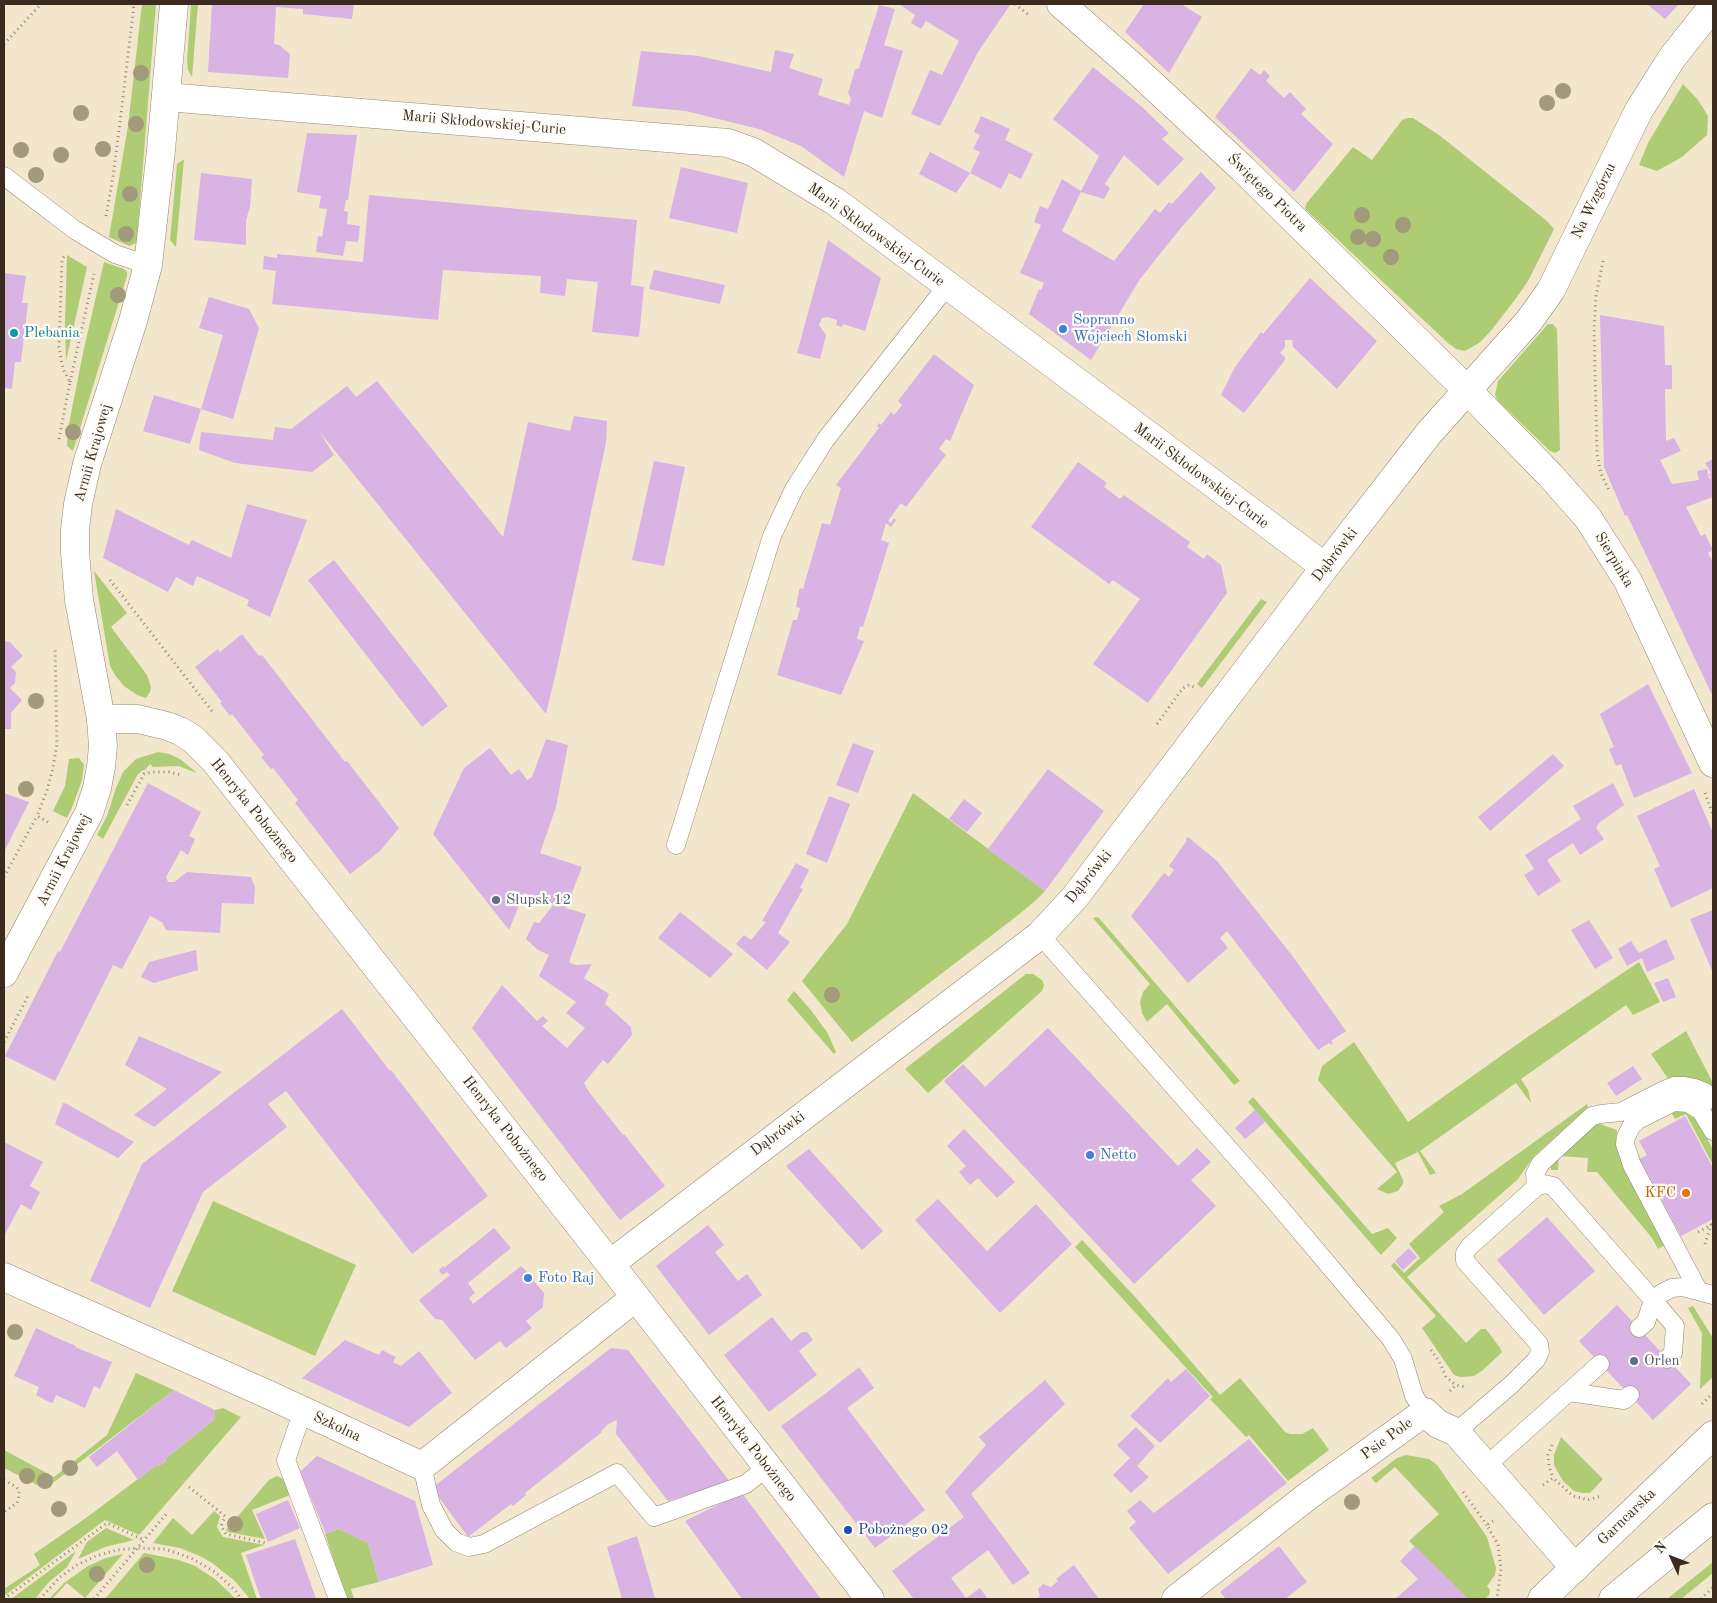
<!DOCTYPE html>
<meta charset="utf-8">
<style>
body{margin:0}
#map{position:relative;width:1717px;height:1603px;overflow:hidden;background:#f2e6cc;font-family:"Old Standard TT",serif}
canvas{display:block}
.frame{position:absolute;inset:0;border:5px solid #3b2a1e;pointer-events:none}
.north{position:absolute;left:1647px;top:1533px;width:50px;height:50px;-webkit-text-stroke:4px #fdfcf7;paint-order:stroke;rotate:313deg;font-size:14px;font-weight:700;line-height:20px;text-align:center;color:#3b2a1e}
.north::after{content:'';display:block;margin:auto;width:18px;height:22px;background:#3b2a1e;clip-path:polygon(50% 0,100% 100%,50% 72%,0 100%)}
</style>
<div id="map">
<canvas width="1717" height="1603"></canvas>
<div class="frame"></div>
<div class="north">N</div>
</div>
<script>
const ctx = document.querySelector('canvas').getContext('2d');
ctx.lineJoin = 'round';
function fill(path, color) { ctx.fillStyle = color; ctx.fill(path, 'evenodd'); }
const toPath = rows => new Path2D(rows.map(r => 'M' + r).join(''));
function strokePath(path, color, width, dash) { ctx.strokeStyle = color; ctx.lineWidth = width; ctx.lineCap = dash ? 'butt' : 'round'; ctx.setLineDash(dash || []); ctx.stroke(path); }
function drawText(font, color, halo, rows, align = 'center') {
  ctx.font = font + ' "Old Standard TT",serif'; ctx.lineWidth = 4.5; ctx.setLineDash([]); ctx.textBaseline = 'middle'; ctx.strokeStyle = halo; ctx.fillStyle = color; for (const [text, x, y, turn = 0] of rows) {
    ctx.save(); ctx.translate(x, y); ctx.rotate((+turn || 0) * Math.PI / 180); ctx.textAlign = isNaN(turn) ? turn : align; if (halo) ctx.strokeText(text, 0, 0); ctx.fillText(text, 0, 0); ctx.restore();
  }
}
fill(toPath([
 [142,4,156,4,137,239,136,243,129,246,109,237,128,126],
 [191,4,198,4,192,77,188,70,187,61],
 [1683,84,1698,100,1708,116,1707,135,1682,157,1657,171,1639,165,1648,143],
 [1408,118,1413,118,1439,135,1547,221,1554,229,1528,281,1517,297,1490,332,1479,343,1465,351,1456,349,1448,343,1305,209,1306,204,1353,147,1372,160,1402,120],
 [183,160,184,160,176,247,170,240,177,164],
 [67,255,87,267,66,361,65,323],
 [104,262,124,269,127,272,127,276,73,451,67,446,68,429,83,353],
 [1548,324,1553,324,1557,329,1560,450,1555,453,1550,451,1498,401,1495,395,1498,381],
 [94,571,127,613,111,627,147,675,151,687,150,692,146,698,137,695,124,686,115,675,110,666],
 [1261,599,1267,602,1202,688,1197,684],
 [158,752,169,754,180,759,197,773,178,766,153,767,150,764,146,769,142,771,138,774,103,839,97,835,107,816,116,788,123,772,136,759],
 [79,758,84,765,82,780,73,805,67,818,53,811,65,786,69,759],
 [913,793,1045,891,1035,901,1017,916,852,1042,802,981,847,924],
 [1098,917,1240,1081,1234,1085,1167,1004,1147,1022,1142,1013,1140,1002,1143,992,1150,984,1093,918],
 [1639,962,1660,1002,1633,1015,1626,1005,1521,1079,1528,1090,1531,1103,1516,1083,1420,1151,1436,1173,1430,1175,1418,1152,1395,1163,1403,1180,1403,1184,1398,1191,1388,1194,1377,1189,1397,1172,1318,1080,1322,1066,1354,1042,1408,1122,1526,1038],
 [1026,974,1033,974,1042,980,1044,985,1042,991,928,1093,905,1069],
 [794,991,810,1009,827,1032,836,1052,834,1054,787,1000],
 [1686,1031,1713,1083,1713,1090,1669,1080,1651,1054],
 [1253,1097,1372,1234,1388,1228,1397,1238,1381,1255,1248,1102],
 [1587,1104,1588,1107,1534,1156,1518,1179,1407,1277,1466,1343,1481,1329,1486,1329,1500,1348,1502,1352,1498,1356,1483,1370,1474,1376,1461,1377,1454,1375,1422,1328,1436,1316,1391,1266,1394,1262,1404,1273,1420,1258,1409,1244,1444,1212,1439,1206,1462,1194],
 [1674,1110,1683,1110,1695,1116,1699,1122,1713,1150,1713,1165,1686,1114,1675,1119,1671,1112],
 [1597,1123,1617,1130,1616,1142,1619,1156,1665,1245,1658,1249,1652,1238,1597,1172,1587,1172,1588,1158,1559,1156,1558,1170,1551,1170,1550,1162],
 [213,1201,356,1265,315,1356,172,1291],
 [1082,1240,1137,1299,1220,1395,1240,1378,1285,1432,1290,1434,1302,1434,1313,1428,1329,1450,1288,1481,1249,1435,1246,1437,1210,1399,1213,1397,1075,1247],
 [1693,1306,1713,1338,1713,1377,1700,1389,1702,1333,1688,1308],
 [136,1373,174,1390,45,1489,4,1468,4,1450,54,1477,107,1435],
 [223,1408,241,1417,139,1535,105,1520,4,1596,4,1589,40,1565,34,1554,90,1515,158,1464,159,1466,166,1461,165,1459,214,1420,215,1410],
 [1561,1437,1603,1479,1590,1493,1583,1493,1574,1491,1563,1481,1554,1465,1554,1455],
 [1406,1455,1429,1459,1437,1465,1487,1537,1496,1568,1495,1575,1487,1586,1490,1590,1489,1595,1485,1599,1468,1599,1409,1541,1439,1514,1395,1467,1376,1483,1371,1478,1397,1458],
 [277,1476,283,1479,290,1495,252,1510,265,1539,228,1532,226,1530,269,1480],
 [214,1511,220,1516,217,1527,223,1537,264,1545,241,1553,257,1599,250,1599,235,1581,212,1563,202,1557,180,1548,153,1543,173,1518,192,1535],
 [106,1528,134,1540,105,1547,78,1559,87,1542],
 [339,1529,368,1543,379,1582,351,1589,354,1599,347,1599,325,1534],
 [76,1551,67,1567,49,1582,35,1599,11,1599],
 [144,1553,179,1560,195,1566,215,1579,236,1599,105,1599],
 [123,1554,85,1598,67,1583,52,1599,49,1599,64,1583,88,1566,106,1558],
 [1713,1562,1713,1573,1681,1599,1667,1599]
]), '#aecc73');
fill(toPath([
 [212,4,354,4,352,19,303,14,303,9,276,7,274,44,279,45,290,54,288,78,208,72],
 [899,4,1010,5,978,52,940,126,911,114,930,70,942,75,959,41,926,21,921,29,911,23,915,15],
 [1144,4,1181,4,1202,17,1169,73,1125,32],
 [1647,4,1679,4,1665,19],
 [879,5,895,9,884,45,903,51,882,118,864,111,844,177,801,146,759,129,686,111,632,106,641,51,699,56,771,72,775,50,794,54,789,68,823,79,818,95,849,105,851,99,848,93,855,70,859,68],
 [1093,67,1142,107,1169,133,1162,139,1184,159,1158,186,1124,155,1105,184,1110,188,1104,199,1081,192,1062,231,1114,261,1155,209,1160,213,1169,202,1172,204,1201,172,1216,188,1180,229,1140,279,1091,360,1029,314,1039,289,1041,290,1044,283,1020,273,1041,225,1034,222,1040,206,1048,209,1062,179,1081,191,1099,156,1053,119],
 [1251,68,1260,75,1264,70,1270,76,1266,81,1284,98,1290,92,1306,109,1301,114,1333,144,1294,192,1215,117],
 [981,116,1010,129,1005,140,1033,154,1021,179,1009,173,1001,189,970,173,980,152,973,149,980,135,974,132],
 [307,133,357,135,348,200,346,200,344,211,348,212,347,224,360,226,358,242,346,241,343,256,316,252,318,236,322,237,327,209,319,208,321,196,297,192],
 [930,152,970,173,956,193,919,174],
 [681,167,748,183,737,233,669,218],
 [201,173,252,179,250,207,246,220,246,245,194,240],
 [369,195,637,220,631,285,644,287,639,337,592,332,598,282,567,279,565,296,540,293,541,276,443,270,438,320,272,304,276,271,263,269,264,256,277,258,277,254,363,262],
 [828,240,881,278,865,331,843,324,842,327,836,325,837,320,828,317,822,318,819,325,826,335,820,359,797,353],
 [654,270,725,285,720,304,649,289],
 [4,273,26,276,22,303,28,303,21,362,15,362,12,389,4,388],
 [1310,278,1377,341,1337,389,1293,347,1292,340,1285,340,1285,347,1280,353,1285,357,1285,360,1244,413,1221,395,1235,367,1261,332,1263,334],
 [209,297,249,309,259,328,233,419,201,409,190,444,143,431,154,395,201,409,223,335,199,328],
 [1600,315,1664,326,1665,365,1672,365,1672,389,1665,389,1666,441,1674,438,1681,451,1660,460,1672,484,1699,480,1697,471,1707,469,1709,479,1711,478,1709,474,1711,473,1705,463,1713,459,1713,497,1686,507,1701,536,1705,534,1713,550,1708,553,1713,562,1713,697,1629,519,1627,515,1625,516,1604,467],
 [934,354,974,385,950,441,946,439,939,449,946,455,906,507,901,503,888,521,891,523,894,518,896,520,891,527,886,523,881,540,889,543,863,627,860,626,857,639,864,641,841,695,777,675,793,620,797,620,800,608,796,607,799,591,800,588,803,589,822,523,830,525,841,488,836,485,879,428,877,426,879,423,881,425,891,412,894,415,902,405,898,401],
 [377,381,503,537,528,422,570,431,574,416,607,421,606,443,556,672,546,714,319,431,334,455,312,472,235,463,199,450,201,432,273,440,275,427,291,429,347,386,356,397],
 [654,461,685,467,664,566,632,560],
 [1078,462,1107,483,1104,487,1120,499,1124,495,1190,542,1187,547,1204,559,1207,554,1221,565,1227,593,1148,703,1093,664,1140,599,1113,580,1109,584,1031,527],
 [247,504,307,520,270,617,247,606,249,600,197,576,193,586,176,577,168,592,103,558,116,509,189,545,192,540,231,558],
 [334,560,448,706,422,727,308,580],
 [242,634,259,656,262,655,345,762,347,761,399,828,380,851,350,874,295,803,298,800,273,768,271,769,261,757,264,755,232,714,230,716,220,703,222,702,195,667,218,649,220,652],
 [4,641,10,642,23,656,11,667,16,672,15,683,10,688,22,700,11,713,11,729,4,729],
 [1648,684,1692,773,1634,798,1621,764,1616,766,1609,749,1614,747,1600,714],
 [546,739,568,745,556,807,540,853,582,867,566,908,586,914,569,962,575,965,592,964,584,978,609,994,605,1004,631,1027,632,1035,608,1064,603,1060,584,1083,589,1092,623,1135,624,1134,665,1186,620,1220,472,1028,502,985,537,1021,543,1016,548,1021,542,1026,567,1048,585,1028,566,1013,576,1002,539,976,549,955,538,950,526,939,534,922,539,923,554,904,524,893,509,930,433,834,464,768,490,748,511,775,519,769,527,780,532,777],
 [853,743,874,751,858,793,836,785],
 [1553,754,1564,766,1490,831,1478,817],
 [1048,769,1104,811,1045,891,988,849],
 [148,783,201,812,189,836,195,839,188,855,181,850,166,877,168,882,174,882,187,872,251,877,255,887,254,904,222,903,220,933,166,930,162,922,150,916,122,969,113,965,55,1081,5,1056,58,951,60,952],
 [1613,783,1624,805,1599,823,1596,828,1604,839,1580,855,1573,843,1547,860,1561,881,1538,896,1524,875,1534,869,1525,855,1581,819,1573,806],
 [1694,789,1713,833,1713,888,1671,908,1654,869,1660,866,1637,816],
 [4,793,29,802,4,852],
 [829,796,850,804,827,863,806,854],
 [964,799,982,813,967,832,949,819],
 [1188,837,1217,861,1294,958,1346,1031,1331,1041,1333,1043,1331,1045,1329,1043,1318,1050,1227,931,1220,938,1228,948,1188,983,1131,916,1164,873,1169,877,1174,870,1169,866,1187,840,1186,839],
 [796,863,809,870,800,888,803,889,778,933,790,942,767,970,736,944,744,935,751,940,766,922,762,921],
 [1713,910,1713,973,1690,919],
 [680,912,733,954,710,978,658,938],
 [1589,920,1613,958,1595,969,1571,930],
 [1666,939,1675,959,1647,972,1642,958,1627,966,1618,949,1631,941,1639,953],
 [196,950,198,970,154,983,141,977,149,962],
 [1668,978,1676,997,1663,1002,1654,983],
 [342,1009,390,1071,391,1070,488,1196,412,1254,286,1091,268,1104,287,1127,203,1192,150,1308,90,1281,142,1164],
 [1048,1028,1178,1166,1197,1148,1211,1162,1191,1180,1216,1206,1134,1284,944,1081,963,1064,985,1087],
 [139,1036,222,1072,154,1127,134,1115,167,1089,125,1065],
 [1633,1066,1642,1079,1616,1096,1607,1083],
 [63,1103,67,1104,134,1142,118,1158,55,1124],
 [1255,1110,1265,1122,1245,1139,1235,1128],
 [1685,1116,1713,1168,1713,1219,1681,1236,1639,1159,1647,1155,1639,1141],
 [964,1129,1015,1182,997,1198,978,1178,970,1185,959,1172,966,1166,947,1146],
 [4,1142,43,1162,30,1186,40,1192,31,1210,21,1204,4,1236],
 [809,1149,883,1231,862,1250,786,1166],
 [938,1199,987,1251,1036,1204,1072,1244,1000,1313,915,1220],
 [1547,1217,1595,1271,1544,1315,1497,1260],
 [708,1225,724,1245,715,1252,738,1281,747,1274,762,1295,709,1335,656,1266],
 [494,1228,511,1248,468,1283,475,1293,469,1298,473,1304,521,1266,535,1279,533,1280,544,1293,543,1307,526,1321,532,1328,506,1348,500,1341,475,1360,442,1320,435,1319,419,1300,450,1275,447,1272,442,1275,439,1270,443,1266,444,1268],
 [1409,1248,1417,1257,1403,1270,1395,1261],
 [1617,1305,1691,1384,1653,1420,1579,1341],
 [772,1317,791,1341,802,1332,807,1332,813,1340,799,1351,817,1375,769,1412,724,1355],
 [36,1328,57,1338,74,1345,77,1348,112,1362,100,1389,94,1386,85,1408,56,1395,53,1403,49,1402,36,1395,39,1387,14,1376],
 [345,1340,379,1355,382,1350,396,1357,393,1362,401,1366,419,1351,452,1393,409,1427,302,1378],
 [611,1348,628,1350,730,1482,668,1501,616,1434,617,1420,608,1424,601,1431,602,1432,525,1493,526,1495,513,1506,511,1504,468,1537,432,1488],
 [859,1367,874,1388,847,1408,925,1510,875,1548,781,1426,825,1394],
 [1186,1369,1210,1396,1160,1443,1130,1416,1168,1378,1171,1382],
 [1045,1380,1065,1404,971,1494,1030,1573,1013,1585,988,1550,951,1578,966,1598,980,1588,988,1599,914,1599,892,1571,964,1517,945,1492,986,1445,979,1437],
 [174,1390,215,1410,214,1420,165,1459,166,1461,159,1466,158,1464,138,1480,117,1451,97,1467,89,1457],
 [1136,1427,1155,1446,1137,1466,1149,1477,1131,1493,1113,1475,1130,1458,1117,1445],
 [1249,1439,1287,1483,1168,1574,1129,1528,1136,1522,1127,1511,1140,1500,1154,1513],
 [317,1456,415,1501,433,1565,379,1582,368,1543,339,1529,326,1534,300,1472],
 [742,1493,821,1599,742,1599,685,1521],
 [288,1500,300,1528,268,1542,256,1514],
 [637,1536,651,1584,655,1599,622,1599,607,1547],
 [295,1539,316,1599,261,1599,246,1555],
 [1279,1546,1307,1582,1285,1599,1226,1599,1220,1592],
 [1415,1546,1468,1599,1395,1599,1418,1579,1400,1561],
 [1074,1565,1099,1599,1036,1599,1040,1596,1038,1589,1043,1584,1051,1587,1058,1581,1056,1579]
]), '#d9b3e4');
const service = toPath([
 [4,176,75,230,115,254,148,265],
 [676,845,772,536,794,489,826,439,947,286],
 [1040,935,1272,1198,1391,1339,1403,1359,1414,1396,1425,1412],
 [1536,1187,1535,1174,1540,1164,1592,1116,1601,1114,1621,1112,1664,1090,1674,1086,1685,1086,1695,1088,1705,1092,1713,1100],
 [1698,1290,1632,1165,1625,1144,1626,1137,1632,1125,1638,1120,1674,1102,1688,1103,1701,1111,1713,1131],
 [1667,1359,1673,1353,1675,1326,1653,1300,1662,1293,1672,1288,1683,1287,1713,1295],
 [1569,1392,1624,1400,1630,1395],
 [303,1410,286,1460,338,1599],
 [1456,1432,1512,1384,1536,1360,1540,1352,1539,1344,1465,1261,1465,1253,1469,1247,1536,1187,1544,1184,1553,1186,1653,1300,1646,1322,1639,1328],
 [422,1466,431,1505,444,1530,456,1542,469,1547,484,1544,617,1473,654,1517,746,1484,767,1467],
 [1486,1466,1600,1364]
]);
const minor = toPath([
 [166,97,728,143,753,152,836,202,1325,567],
 [101,719,138,719,167,726,180,731,193,739,215,761,610,1264,870,1599],
 [610,1264,1040,935,1075,897,1325,567,1429,433,1529,321,1551,290,1639,110,1672,58,1713,6],
 [4,1277,267,1394,422,1466,636,1297],
 [1176,1599,1308,1496,1425,1412,1438,1424,1456,1432,1575,1568]
]);
const tertiary = toPath([
 [4,973,89,813,97,788,101,767,103,746,101,719,79,600,75,552,75,530,78,504,87,464,133,321,148,265,161,150,174,4]
]);
const secondary = toPath([
 [1061,4,1132,66,1243,169,1467,390,1550,475,1588,518,1628,581,1713,763],
 [1542,1599,1713,1435],
 [1613,1599,1713,1517]
]);
strokePath(service, '#968875', 19);
strokePath(minor, '#968875', 29);
strokePath(tertiary, '#968875', 29);
strokePath(secondary, '#968875', 29);
strokePath(toPath([
 [1015,4,1030,16],
 [4,44,41,4],
 [106,216,113,177,122,106,134,4],
 [1603,261,1596,296,1594,328,1597,454,1601,474,1610,492],
 [70,382,94,274],
 [59,439,70,382,63,369,59,347,62,260,65,254],
 [110,580,212,711],
 [1157,724,1183,688,1189,685,1194,687],
 [1705,793,1713,815],
 [127,805,144,774,153,772,169,772,182,775],
 [48,822,37,816,47,790,53,768,57,744,55,650],
 [4,877,37,816],
 [4,1042,28,996],
 [1698,1232,1713,1224],
 [1705,1244,1711,1225,1709,1221],
 [1431,1350,1439,1361,1446,1377,1456,1385],
 [1450,1391,1456,1385,1466,1387],
 [1702,1404,1713,1393],
 [1552,1445,1548,1455,1549,1466,1553,1478],
 [4,1480,16,1487,19,1490,19,1496,17,1503,4,1512],
 [1543,1485,1553,1478,1573,1496,1588,1500,1601,1496],
 [189,1487,225,1516,221,1526,226,1534,265,1543],
 [1463,1492,1487,1525],
 [1493,1521,1487,1525,1498,1545,1501,1569,1497,1599],
 [4,1599,107,1523,144,1540],
 [40,1599,60,1577,77,1565,96,1556,117,1550,138,1548,165,1549,191,1558,215,1572,235,1590,241,1599],
 [94,1599,168,1512],
 [1701,1599,1713,1587]
]), '#968875', 3, [1, 4]);
strokePath(service, '#fff', 18);
strokePath(minor, '#fff', 28);
strokePath(tertiary, '#fff', 28);
strokePath(secondary, '#fff', 28);
ctx.fillStyle = '#a19a7b';
for (const [x, y] of [
 [141,73],
 [1563,91],
 [1547,103],
 [81,113],
 [136,124],
 [103,149],
 [21,150],
 [61,155],
 [36,175],
 [130,194],
 [1362,215],
 [1403,225],
 [126,234],
 [1358,237],
 [1373,239],
 [1391,257],
 [118,295],
 [73,432],
 [36,701],
 [26,789],
 [832,995],
 [15,1332],
 [70,1468],
 [27,1476],
 [45,1481],
 [1352,1502],
 [59,1509],
 [235,1524],
 [147,1565],
 [97,1574]
]) { ctx.beginPath(); ctx.arc(x, y, 8, 0, 2 * Math.PI); ctx.fill(); }
for (const [x, y, r, color] of [
 [1063,329,5,"#3f7fe0"],
 [14,333,5,"#0f9aa8"],
 [496,900,5,"#5c6f8a"],
 [1090,1155,5,"#3f7fe0"],
 [1686,1193,5,"#e8710a"],
 [528,1278,5,"#3f7fe0"],
 [1634,1361,5,"#5c6f8a"],
 [848,1530,5,"#1a4fb4"]
]) { const dot = new Path2D(); dot.arc(x, y, r, 0, 2 * Math.PI); ctx.fillStyle = color; ctx.fill(dot); strokePath(dot, '#fdfcf7', 2); }
drawText('15px', '#3b2a1e', '#fdfcf7', [
 ["Marii Skłodowskiej-Curie",484,123,5],
 ["Świętego Piotra",1267,193,44],
 ["Na Wzgórzu",1594,201,-64],
 ["Marii Skłodowskiej-Curie",876,235,36],
 ["Armii Krajowej",93,453,-74],
 ["Marii Skłodowskiej-Curie",1201,476,37],
 ["Dąbrówki",1335,555,-52],
 ["Sierpinka",1614,560,59],
 ["Henryka Pobożnego",254,811,51],
 ["Armii Krajowej",64,860,-63],
 ["Dąbrówki",1089,877,-51],
 ["Henryka Pobożnego",505,1129,52],
 ["Dąbrówki",778,1134,-37],
 ["Szkolna",337,1427,25],
 ["Psie Pole",1387,1439,-36],
 ["Henryka Pobożnego",753,1449,52],
 ["Garncarska",1627,1517,-44]
]);
drawText('15px', '#366cbe', '#fdfcf7', [
 ["Sopranno",1073,320],
 ["Wojciech Słomski",1073,337],
 ["Netto",1100,1155],
 ["Foto Raj",538,1278]
], 'left');
drawText('15px', '#0d838f', '#fdfcf7', [
 ["Plebania",24,333]
], 'left');
drawText('15px', '#4e5e75', '#fdfcf7', [
 ["Słupsk 12",506,900],
 ["Orlen",1644,1361]
], 'left');
drawText('15px', '#c56008', '#fdfcf7', [
 ["KFC",1676,1193]
], 'right');
drawText('15px', '#164399', '#fdfcf7', [
 ["Pobożnego 02",858,1530]
], 'left');
</script>
